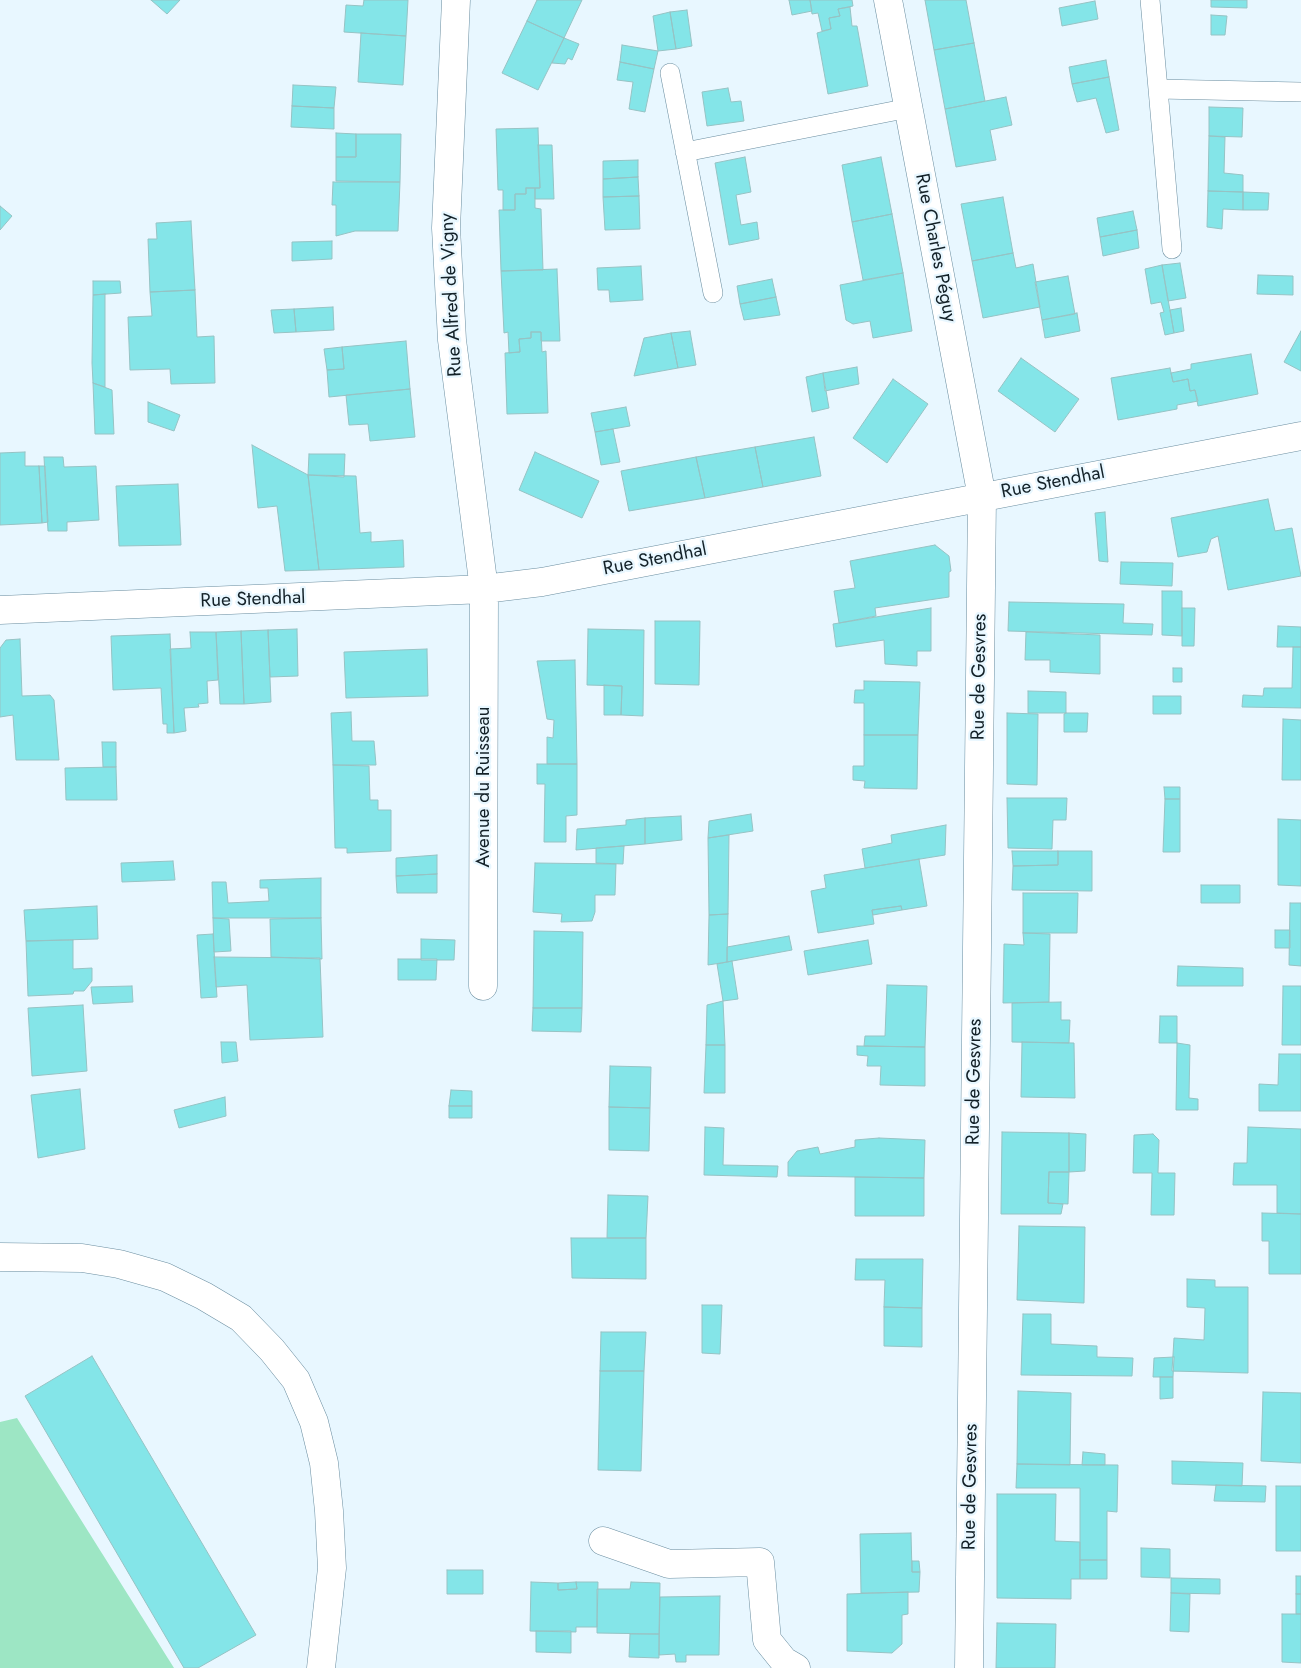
<!DOCTYPE html>
<meta charset="utf-8">
<style>
body{margin:0}
canvas{display:block;background:#e8f7ff}
</style>
<canvas width="1301" height="1668"></canvas>
<script>
const ctx = document.querySelector('canvas').getContext('2d');
ctx.lineJoin = 'round';
function fill(path, color) { ctx.fillStyle = color; ctx.fill(path, 'evenodd'); }
const toPath = rows => new Path2D(rows.map(r => 'M' + r).join(''));
function strokePath(path, color, width, dash) { ctx.strokeStyle = color; ctx.lineWidth = width; ctx.lineCap = dash ? 'butt' : 'round'; ctx.setLineDash(dash || []); ctx.stroke(path); }
function drawText(font, color, halo, rows, align = 'center') {
  ctx.font = font + ' Jost,sans-serif'; ctx.lineWidth = 4.5; ctx.setLineDash([]); ctx.textBaseline = 'middle'; ctx.strokeStyle = halo; ctx.fillStyle = color; for (const [text, x, y, turn = 0] of rows) {
    ctx.save(); ctx.translate(x, y); ctx.rotate((+turn || 0) * Math.PI / 180); ctx.textAlign = isNaN(turn) ? turn : align; if (halo) ctx.strokeText(text, 0, 0); ctx.fillText(text, 0, 0); ctx.restore();
  }
}
fill(toPath([
 [17,1418,174,1668,0,1668,0,1422]
]), '#9de6c4');
const building = toPath([
 [151,0,180,0,167,14,151,0],
 [364,0,408,0,406,36,344,32,346,5,363,6,364,0],
 [537,0,582,0,564,38,527,21,537,0],
 [789,0,810,0,812,11,792,15,789,0],
 [810,0,852,0,853,6,838,9,840,16,829,18,831,29,822,31,818,13,812,14,810,0],
 [925,0,966,0,974,43,934,50,925,0],
 [1211,0,1247,0,1247,8,1211,7,1211,0],
 [1095,1,1098,19,1062,26,1059,8,1095,1],
 [850,7,852,26,857,26,868,86,828,94,817,33,831,29,829,18,840,16,838,9,850,7],
 [687,10,692,46,676,49,670,12,687,10],
 [670,12,676,49,658,51,653,16,670,12],
 [1211,15,1227,16,1225,35,1211,35,1211,15],
 [527,21,564,38,538,90,502,73,527,21],
 [361,33,406,36,403,85,358,82,361,33],
 [564,38,579,44,572,60,568,58,565,64,552,63,564,38],
 [974,43,985,101,945,109,934,50,974,43],
 [622,45,658,51,654,69,620,62,622,45],
 [1106,60,1109,77,1072,84,1069,67,1106,60],
 [620,62,654,69,645,112,629,109,633,82,617,80,620,62],
 [1109,77,1119,130,1106,133,1096,98,1077,102,1072,84,1109,77],
 [293,85,336,87,334,108,292,106,293,85],
 [728,88,731,102,741,101,744,121,707,126,702,92,728,88],
 [1006,97,1012,125,990,130,996,160,956,167,945,109,1006,97],
 [292,106,334,108,334,129,291,127,292,106],
 [1209,107,1243,108,1242,137,1209,136,1209,107],
 [538,128,540,188,526,188,526,194,515,194,515,210,503,210,503,190,498,190,496,129,538,128],
 [336,133,356,134,356,157,336,157,336,133],
 [356,134,401,134,400,182,336,181,336,157,356,157,356,134],
 [1209,136,1225,137,1224,173,1243,175,1243,192,1208,191,1209,136],
 [538,145,552,145,554,199,535,199,535,188,540,188,538,145],
 [745,157,751,192,736,195,741,225,757,222,759,239,729,245,715,163,745,157],
 [881,157,892,214,852,222,842,165,881,157],
 [638,160,638,177,603,179,603,161,638,160],
 [638,177,639,196,603,197,603,179,638,177],
 [333,182,400,182,398,231,355,231,336,236,336,205,332,205,333,182],
 [526,188,535,188,535,208,541,209,543,270,501,271,499,210,515,210,515,194,526,194,526,188],
 [1208,191,1243,192,1243,210,1223,209,1222,229,1207,227,1208,191],
 [1243,192,1269,193,1268,210,1243,210,1243,192],
 [639,196,640,229,605,230,603,197,639,196],
 [1003,197,1013,253,972,261,961,204,1003,197],
 [0,206,12,216,0,230,0,206],
 [1133,211,1137,230,1100,237,1097,218,1133,211],
 [892,214,903,273,863,280,852,222,892,214],
 [191,221,195,290,150,292,148,239,157,239,156,223,191,221],
 [1137,230,1139,248,1103,256,1100,237,1137,230],
 [332,241,332,259,292,261,292,242,332,241],
 [1013,253,1016,268,1033,264,1040,307,983,318,972,261,1013,253],
 [1180,263,1186,298,1168,301,1162,265,1180,263],
 [1162,265,1174,333,1165,335,1160,313,1164,312,1161,302,1151,304,1145,269,1162,265],
 [641,266,643,300,610,302,609,290,598,290,597,268,641,266],
 [557,269,560,341,541,341,541,332,531,332,531,338,519,339,520,352,509,353,508,332,504,333,501,271,557,269],
 [903,273,912,331,873,338,870,321,853,324,846,320,840,285,903,273],
 [1258,275,1293,276,1293,295,1257,294,1258,275],
 [1068,276,1075,314,1042,320,1035,282,1068,276],
 [772,279,776,297,740,304,737,286,772,279],
 [93,281,120,281,121,293,93,295,93,281],
 [195,290,197,337,214,336,215,383,171,384,170,369,130,370,128,317,152,316,150,292,195,290],
 [105,294,105,387,93,383,92,363,93,295,105,294],
 [776,297,780,315,744,320,740,304,776,297],
 [333,307,334,330,296,332,294,309,333,307],
 [1181,308,1184,331,1174,333,1170,310,1181,308],
 [294,309,296,332,274,333,271,310,294,309],
 [1077,313,1080,331,1045,338,1042,320,1077,313],
 [690,331,696,365,678,368,671,333,690,331],
 [1301,331,1301,371,1284,362,1301,331],
 [531,332,541,332,542,352,546,351,548,413,507,414,505,353,520,352,519,339,531,338,531,332],
 [671,333,678,368,634,376,644,338,671,333],
 [406,341,410,389,329,397,327,370,344,369,342,347,406,341],
 [342,347,344,369,327,370,324,349,342,347],
 [1251,354,1258,394,1198,406,1195,390,1190,391,1188,379,1173,382,1171,373,1191,369,1191,364,1251,354],
 [1021,358,1079,399,1055,432,998,391,1021,358],
 [857,367,859,384,825,391,823,373,857,367],
 [1170,368,1173,382,1188,379,1190,391,1195,390,1198,401,1177,405,1177,409,1118,420,1111,378,1170,368],
 [823,373,829,408,812,412,806,377,823,373],
 [893,379,928,404,887,463,853,438,893,379],
 [93,383,112,390,114,434,95,434,93,383],
 [410,389,415,437,370,441,368,424,349,425,346,395,410,389],
 [148,402,180,415,174,431,148,422,148,402],
 [626,407,630,426,595,432,591,413,626,407],
 [613,429,620,462,601,465,595,432,613,429],
 [814,437,821,476,763,487,755,447,814,437],
 [252,445,308,475,319,570,285,571,277,506,258,508,252,445],
 [755,447,763,487,705,498,696,457,755,447],
 [25,452,25,466,39,466,42,523,0,525,0,453,25,452],
 [535,452,599,481,582,518,519,490,535,452],
 [309,454,345,454,344,477,308,475,309,454],
 [44,457,63,457,64,467,96,466,99,520,67,522,67,531,48,531,44,457],
 [696,457,705,498,629,511,621,471,696,457],
 [39,466,45,466,48,522,42,523,39,466],
 [308,475,356,476,360,533,371,532,371,542,403,540,404,567,319,570,308,475],
 [178,484,181,545,119,546,116,486,178,484],
 [1268,499,1275,531,1292,528,1301,576,1228,590,1218,536,1211,539,1207,552,1178,557,1171,518,1268,499],
 [1105,512,1108,562,1099,561,1095,513,1105,512],
 [935,545,949,556,951,571,949,572,949,597,875,608,876,616,839,623,834,591,855,588,850,561,935,545],
 [1121,562,1173,563,1172,586,1120,584,1121,562],
 [1162,591,1182,591,1182,636,1162,635,1162,591],
 [1009,602,1124,604,1123,623,1153,624,1152,635,1008,631,1009,602],
 [931,608,931,651,917,651,917,666,885,664,884,640,836,647,833,624,931,608],
 [1182,608,1195,608,1194,646,1182,646,1182,608],
 [655,621,700,621,699,685,655,684,655,621],
 [1278,626,1301,627,1301,647,1277,647,1278,626],
 [297,629,298,676,270,677,268,630,297,629],
 [588,629,644,630,643,716,621,715,622,686,587,685,588,629],
 [268,630,271,702,244,704,241,631,268,630],
 [241,631,244,704,220,704,216,632,241,631],
 [190,632,216,632,218,680,207,681,208,703,198,704,199,707,184,708,186,731,174,733,170,649,191,648,190,632],
 [1026,632,1100,635,1100,674,1050,672,1050,660,1025,660,1026,632],
 [170,634,174,733,167,733,167,724,163,724,161,688,113,690,111,636,170,634],
 [20,639,22,696,50,695,54,700,59,760,16,760,13,715,0,717,0,648,6,640,20,639],
 [1293,647,1301,647,1301,708,1242,707,1243,695,1263,696,1264,688,1292,688,1293,647],
 [427,649,428,696,346,698,344,652,427,649],
 [575,660,577,764,547,764,547,737,553,738,554,720,547,719,537,661,575,660],
 [1173,668,1182,668,1182,682,1173,682,1173,668],
 [864,681,920,682,918,735,864,735,864,703,854,703,855,690,864,690,864,681],
 [604,685,622,686,621,715,604,715,604,685],
 [1028,691,1066,692,1066,713,1028,713,1028,691],
 [1153,696,1181,696,1181,714,1153,714,1153,696],
 [351,712,352,741,374,741,376,765,333,765,331,713,351,712],
 [1007,713,1038,714,1037,785,1007,784,1007,713],
 [1066,713,1088,713,1087,732,1064,732,1064,714,1066,713],
 [1283,719,1301,720,1301,780,1282,780,1283,719],
 [864,735,918,735,917,789,864,788,865,781,853,780,853,766,864,766,864,735],
 [102,742,116,742,116,767,103,767,102,742],
 [537,764,577,764,577,815,566,816,566,842,544,842,545,784,537,784,537,764],
 [333,765,369,766,370,800,378,800,378,810,391,810,391,851,347,853,347,848,335,848,333,765],
 [116,767,117,800,66,800,65,768,116,767],
 [1164,787,1180,787,1180,799,1165,799,1164,787],
 [1007,798,1067,798,1066,820,1053,820,1052,849,1008,848,1007,798],
 [1165,799,1180,799,1180,852,1163,852,1165,799],
 [751,814,753,831,708,838,709,821,751,814],
 [681,816,682,840,645,844,645,818,681,816],
 [645,818,645,844,576,850,577,829,626,825,626,820,645,818],
 [1278,819,1301,820,1301,886,1278,885,1278,819],
 [946,825,945,855,865,868,862,849,892,843,891,835,946,825],
 [729,835,728,914,709,915,708,838,729,835],
 [624,846,623,864,596,863,596,848,624,846],
 [1012,851,1058,851,1058,865,1013,866,1012,851],
 [1058,851,1092,851,1092,891,1012,890,1013,866,1058,865,1058,851],
 [437,855,437,874,396,876,396,858,437,855],
 [919,859,927,906,902,910,901,906,872,910,874,924,818,933,811,891,826,888,824,875,919,859],
 [173,861,175,880,122,882,121,863,173,861],
 [535,863,616,864,615,895,595,895,595,912,592,921,561,922,562,914,533,912,535,863],
 [437,874,437,893,397,893,396,876,437,874],
 [321,878,321,918,213,918,212,882,226,882,228,903,269,901,268,888,260,888,260,880,321,878],
 [1201,885,1240,885,1240,903,1201,903,1201,885],
 [1023,893,1078,893,1077,933,1023,933,1023,893],
 [1290,903,1301,903,1301,966,1289,965,1290,903],
 [97,906,98,939,26,941,24,910,97,906],
 [901,906,902,910,873,915,872,910,901,906],
 [728,914,727,962,708,965,709,915,728,914],
 [213,918,229,919,231,951,214,952,213,918],
 [321,918,322,959,271,957,270,919,321,918],
 [1275,930,1290,930,1290,948,1275,948,1275,930],
 [534,931,583,932,582,1008,533,1008,534,931],
 [1023,933,1050,934,1049,1002,1003,1003,1004,944,1024,945,1023,933],
 [213,934,217,997,201,998,197,935,213,934],
 [789,936,792,950,727,962,727,947,789,936],
 [421,939,455,940,454,960,421,960,421,939],
 [73,940,73,969,92,968,92,981,84,991,74,991,73,994,28,996,26,941,73,940],
 [868,940,872,964,808,975,804,951,868,940],
 [214,957,320,958,323,1037,250,1040,247,985,216,987,214,957],
 [398,959,437,959,436,980,398,980,398,959],
 [732,961,738,999,723,1001,717,964,732,961],
 [1178,966,1243,968,1243,986,1177,986,1178,966],
 [887,985,927,986,925,1047,864,1046,865,1036,885,1036,887,985],
 [132,986,133,1002,93,1004,91,987,132,986],
 [1283,986,1301,986,1301,1045,1282,1045,1283,986],
 [723,1001,725,1045,706,1045,707,1005,723,1001],
 [1061,1002,1061,1020,1070,1020,1069,1043,1012,1042,1012,1003,1061,1002],
 [83,1005,87,1071,32,1076,28,1008,83,1005],
 [533,1008,582,1008,581,1032,532,1031,533,1008],
 [1160,1016,1177,1016,1177,1043,1159,1043,1160,1016],
 [221,1042,236,1042,238,1061,222,1063,221,1042],
 [1022,1042,1074,1043,1075,1098,1021,1097,1022,1042],
 [1177,1043,1190,1045,1189,1098,1198,1099,1198,1110,1176,1110,1177,1043],
 [706,1045,725,1045,725,1093,704,1093,706,1045],
 [857,1046,925,1047,925,1086,880,1085,881,1066,867,1066,868,1056,857,1055,857,1046],
 [1279,1054,1301,1054,1301,1111,1259,1111,1259,1084,1278,1085,1279,1054],
 [610,1066,651,1067,650,1108,609,1107,610,1066],
 [80,1089,85,1149,38,1158,31,1095,80,1089],
 [451,1090,472,1091,472,1106,449,1106,451,1090],
 [225,1097,226,1116,179,1128,174,1110,225,1097],
 [449,1106,472,1106,472,1118,449,1118,449,1106],
 [609,1107,650,1108,649,1151,609,1150,609,1107],
 [705,1127,724,1128,723,1165,778,1166,777,1177,704,1175,705,1127],
 [1248,1127,1301,1129,1301,1214,1277,1213,1277,1185,1233,1185,1234,1163,1247,1163,1248,1127],
 [1002,1132,1069,1133,1069,1172,1049,1172,1048,1203,1063,1204,1061,1214,1001,1214,1002,1132],
 [1069,1133,1086,1134,1085,1171,1069,1172,1069,1133],
 [1153,1134,1159,1140,1158,1173,1175,1173,1174,1215,1151,1215,1152,1173,1133,1173,1134,1135,1153,1134],
 [879,1138,925,1140,924,1178,788,1176,788,1162,797,1151,818,1147,820,1154,855,1147,855,1140,879,1138],
 [1049,1172,1069,1172,1068,1204,1048,1203,1049,1172],
 [855,1177,924,1178,924,1216,855,1216,855,1177],
 [608,1195,648,1196,646,1238,607,1238,608,1195],
 [1262,1213,1301,1214,1301,1274,1269,1274,1269,1241,1262,1241,1262,1213],
 [1019,1226,1085,1227,1084,1303,1017,1300,1019,1226],
 [571,1238,646,1238,646,1279,572,1278,571,1238],
 [856,1259,923,1259,922,1308,884,1307,885,1280,855,1280,856,1259],
 [1187,1279,1215,1280,1215,1287,1248,1287,1248,1373,1172,1371,1174,1338,1204,1340,1205,1308,1187,1307,1187,1279],
 [702,1305,722,1305,720,1354,702,1353,702,1305],
 [884,1307,922,1308,922,1347,884,1346,884,1307],
 [1023,1314,1051,1314,1051,1344,1097,1346,1097,1357,1133,1358,1132,1376,1021,1375,1023,1314],
 [601,1332,646,1332,644,1371,600,1371,601,1332],
 [92,1356,256,1635,198,1668,184,1668,25,1396,92,1356],
 [1174,1357,1173,1377,1153,1377,1154,1358,1174,1357],
 [600,1371,644,1371,641,1471,598,1470,600,1371],
 [1160,1377,1173,1377,1173,1398,1160,1399,1160,1377],
 [1018,1391,1071,1393,1070,1465,1017,1464,1018,1391],
 [1263,1392,1301,1393,1301,1463,1261,1461,1263,1392],
 [1083,1452,1105,1454,1105,1465,1082,1465,1083,1452],
 [1172,1461,1243,1463,1242,1486,1172,1484,1172,1461],
 [1017,1464,1118,1465,1117,1512,1107,1511,1107,1560,1080,1560,1080,1488,1016,1488,1017,1464],
 [1216,1485,1266,1486,1265,1502,1214,1501,1216,1485],
 [1276,1486,1301,1486,1301,1551,1276,1551,1276,1486],
 [997,1494,1056,1494,1055,1541,1080,1542,1080,1579,1071,1579,1071,1599,997,1598,997,1494],
 [911,1533,912,1572,920,1572,919,1592,861,1593,860,1534,911,1533],
 [1141,1548,1170,1549,1170,1578,1141,1577,1141,1548],
 [1080,1560,1107,1560,1107,1579,1080,1579,1080,1560],
 [912,1561,919,1561,920,1572,912,1572,912,1561],
 [447,1570,483,1570,483,1594,447,1594,447,1570],
 [1296,1576,1301,1576,1301,1594,1296,1594,1296,1576],
 [1171,1578,1220,1579,1220,1594,1171,1593,1171,1578],
 [531,1582,558,1583,558,1590,577,1589,576,1582,598,1582,597,1627,576,1627,576,1632,530,1631,531,1582],
 [576,1582,577,1589,558,1590,558,1583,576,1582],
 [631,1582,660,1583,659,1634,597,1633,597,1589,630,1589,631,1582],
 [908,1592,908,1614,902,1615,902,1644,892,1653,847,1651,847,1594,908,1592],
 [1171,1593,1190,1594,1189,1632,1170,1631,1171,1593],
 [1296,1594,1301,1594,1301,1614,1296,1614,1296,1594],
 [720,1596,719,1655,686,1655,686,1662,676,1662,675,1654,659,1655,660,1597,720,1596],
 [1282,1614,1301,1614,1301,1663,1282,1662,1282,1614],
 [997,1623,1056,1624,1055,1668,996,1668,997,1623],
 [536,1631,571,1631,571,1653,536,1652,536,1631],
 [630,1634,659,1634,659,1658,629,1657,630,1634]
]);
fill(building, '#84e5e8');
strokePath(building, '#96c3c4', 1);
const lane = toPath([
 [1150,0,1158,89],
 [670,73,713,293],
 [685,152,909,108],
 [1172,249,1158,89,1301,92]
]);
const street = toPath([
 [456,0,446,228,452,340,484,589,483,986],
 [888,0,982,497,969,1668],
 [0,610,484,589,542,582,1301,436],
 [0,1257,82,1258,119,1264,165,1277,204,1296,241,1318,272,1350,296,1380,314,1422,324,1463,329,1511,332,1568,321,1668],
 [603,1541,669,1564,760,1562,767,1640,784,1661,796,1668]
]);
strokePath(lane, '#6b8ea0', 20);
strokePath(street, '#6b8ea0', 29);
strokePath(lane, '#fff', 19);
strokePath(street, '#fff', 28);
drawText('19px', '#132128', '#e8f7ff', [
 ["Rue Charles Péguy",935,248,79],
 ["Rue Alfred de Vigny",452,295,-93],
 ["Rue Stendhal",1053,483,-11],
 ["Rue Stendhal",655,560,-11],
 ["Rue Stendhal",253,600,-2],
 ["Rue de Gesvres",980,677,-89],
 ["Avenue du Ruisseau",484,787,-90],
 ["Rue de Gesvres",975,1082,-89],
 ["Rue de Gesvres",971,1487,-89]
]);
</script>
